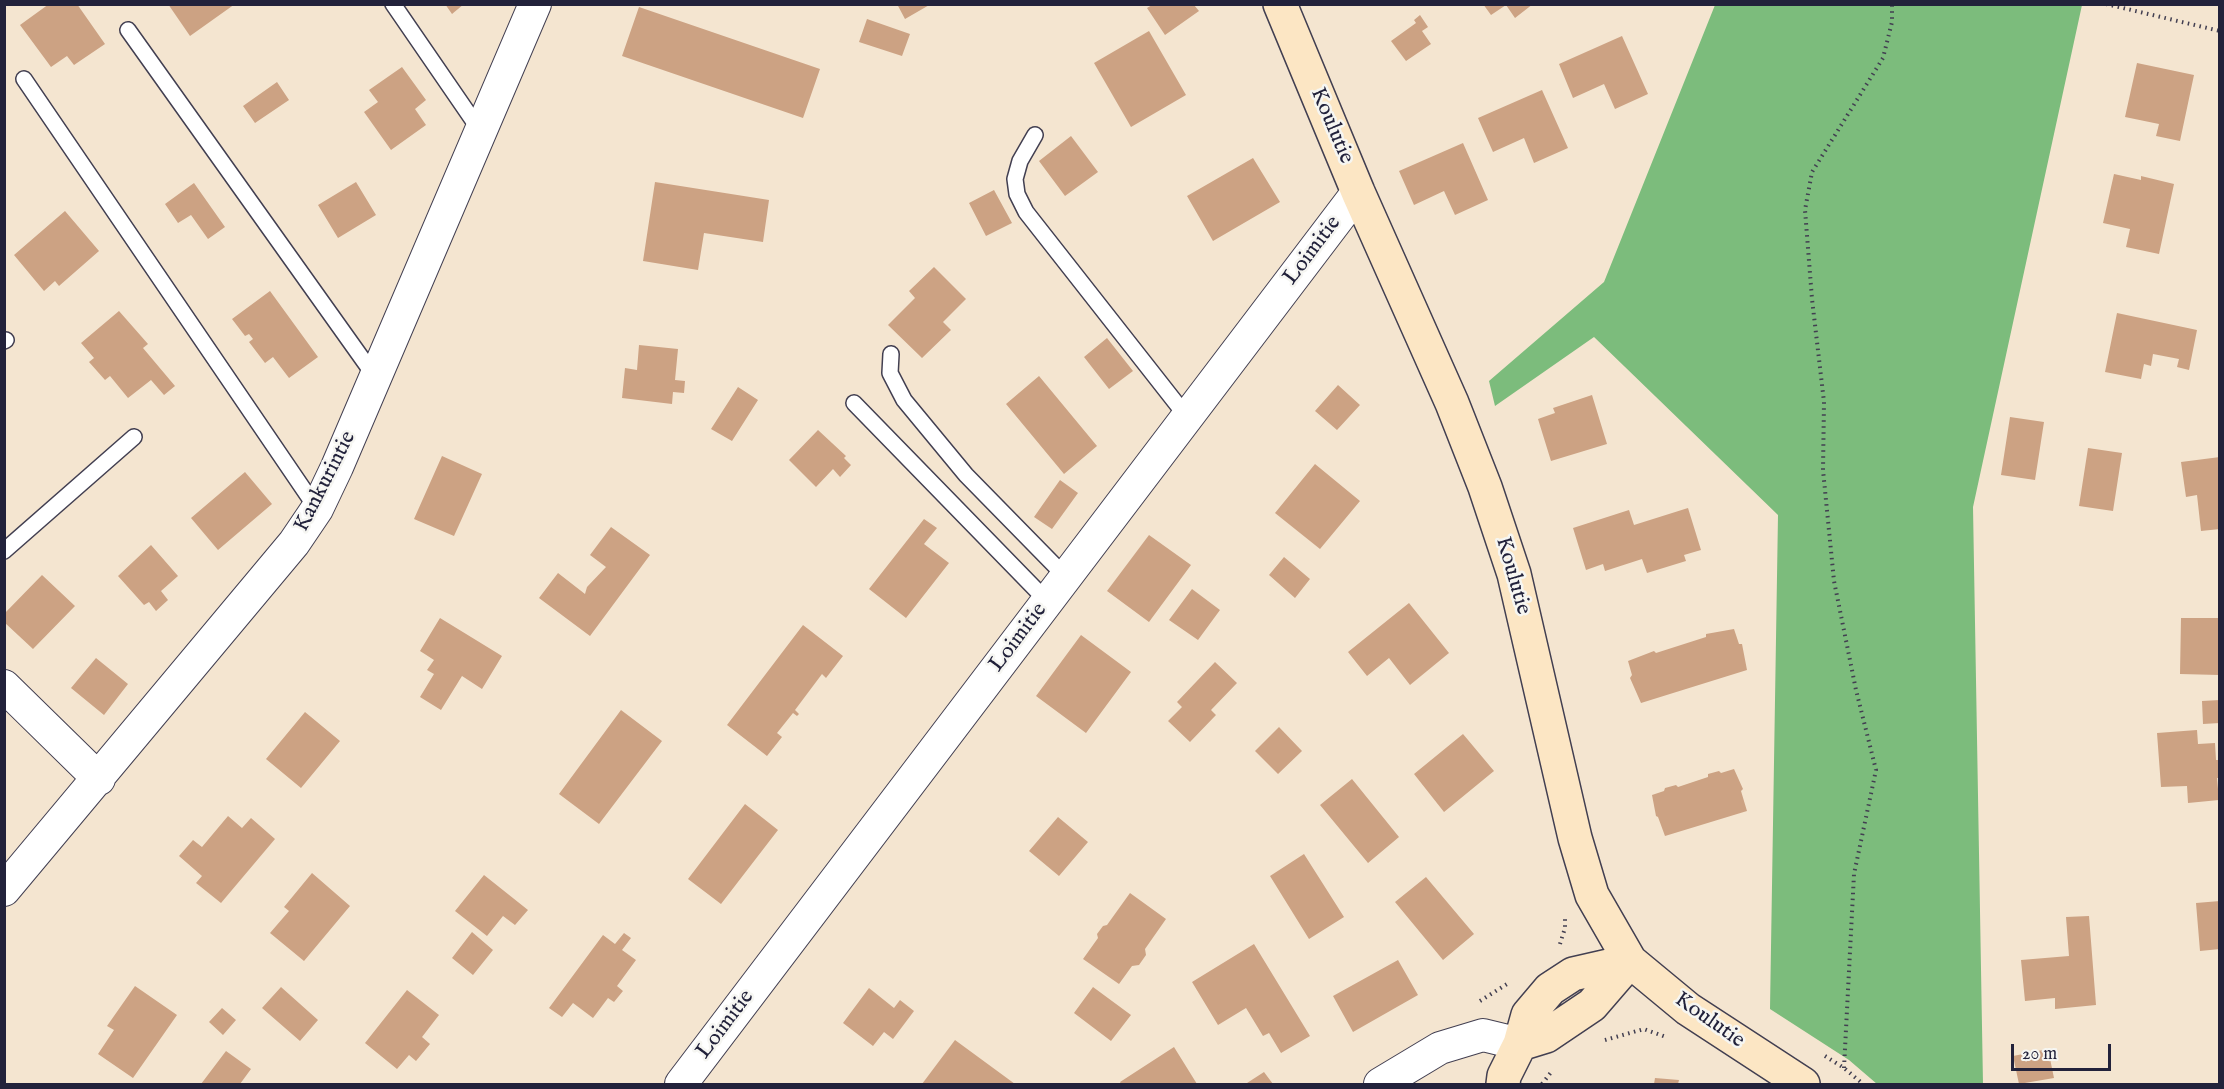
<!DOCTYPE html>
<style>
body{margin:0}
#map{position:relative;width:2224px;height:1089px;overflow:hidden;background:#f4e5d0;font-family:"IM FELL English",serif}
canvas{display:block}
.frame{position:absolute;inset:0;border:6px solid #22223b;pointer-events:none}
.scale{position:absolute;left:2011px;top:1044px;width:100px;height:27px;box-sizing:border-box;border:3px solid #22223b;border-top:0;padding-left:8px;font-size:18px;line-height:21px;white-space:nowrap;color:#22223b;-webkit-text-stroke:4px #f6f6f2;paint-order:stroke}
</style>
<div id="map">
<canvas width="2224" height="1089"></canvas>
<div class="frame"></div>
<div class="scale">20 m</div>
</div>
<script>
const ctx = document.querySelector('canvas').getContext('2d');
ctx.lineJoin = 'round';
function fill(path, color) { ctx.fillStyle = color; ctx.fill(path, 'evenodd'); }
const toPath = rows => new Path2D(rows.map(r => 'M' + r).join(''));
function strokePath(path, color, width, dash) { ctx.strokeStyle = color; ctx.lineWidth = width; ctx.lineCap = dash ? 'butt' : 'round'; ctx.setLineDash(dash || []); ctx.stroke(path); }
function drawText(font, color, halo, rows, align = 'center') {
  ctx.font = font + ' "IM FELL English",serif'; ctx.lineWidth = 5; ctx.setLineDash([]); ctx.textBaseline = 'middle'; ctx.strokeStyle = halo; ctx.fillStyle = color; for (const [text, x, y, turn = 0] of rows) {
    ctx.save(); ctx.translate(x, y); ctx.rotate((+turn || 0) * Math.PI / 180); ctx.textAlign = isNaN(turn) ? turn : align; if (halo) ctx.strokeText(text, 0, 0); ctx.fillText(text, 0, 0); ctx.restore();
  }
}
fill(toPath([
 [1715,5,2082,5,1973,507,1983,1084,1877,1084,1849,1060,1770,1009,1778,515,1594,337,1495,406,1489,381,1604,282]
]), '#7cbc7c');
fill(toPath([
 [49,4,77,4,105,44,74,65,67,56,51,67,20,25],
 [168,4,235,4,190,36],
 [445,4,464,4,452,14],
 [897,4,931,4,905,19],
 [1483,4,1533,4,1515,18,1506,5,1491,15],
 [1152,5,1194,5,1199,11,1165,35,1147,8],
 [639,7,820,69,803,118,622,56],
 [1420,15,1428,27,1422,31,1431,44,1406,61,1391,41,1416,23,1414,20],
 [867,19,910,34,902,56,859,42],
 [1149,31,1186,95,1131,127,1094,63],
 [1622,36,1648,94,1615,109,1604,84,1573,98,1559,64],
 [2137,63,2194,75,2180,141,2156,136,2159,124,2125,117],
 [402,67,426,100,415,109,426,125,391,150,364,112,378,102,369,90],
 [277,82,289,100,255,123,243,106],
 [1542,90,1568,148,1534,163,1524,138,1493,152,1478,118],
 [1071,136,1098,172,1065,196,1039,161],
 [1463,143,1488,200,1455,215,1444,191,1414,205,1399,171],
 [1253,158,1280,202,1213,241,1187,196],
 [2114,174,2141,180,2141,176,2174,184,2159,254,2126,247,2130,229,2103,223],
 [356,182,376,215,338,238,318,205],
 [655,182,769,200,763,242,704,233,698,270,643,261],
 [194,183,225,227,208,239,191,215,178,223,165,204],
 [994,190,1012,223,986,236,969,203],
 [65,211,99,251,59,286,55,281,44,291,14,255],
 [934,267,966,299,943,322,951,330,922,358,888,325,915,298,909,291],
 [270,291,318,357,289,378,273,357,265,363,249,342,253,339,249,334,245,336,232,319],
 [119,311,148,344,143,348,175,386,164,395,151,380,128,398,110,376,105,380,89,362,94,358,81,343],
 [2117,313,2197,330,2189,370,2177,367,2179,359,2153,354,2151,366,2144,364,2141,379,2105,372],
 [1107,338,1133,371,1109,389,1084,357],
 [639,345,678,349,675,380,685,381,684,393,673,392,672,404,622,398,625,368,637,370],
 [1039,376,1097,446,1064,474,1006,404],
 [1338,385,1360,405,1337,430,1315,411],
 [738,387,758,400,732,441,711,429],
 [1592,395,1607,444,1551,461,1538,419,1555,413,1553,408],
 [2010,417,2044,422,2035,480,2001,475],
 [818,430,846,456,844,458,851,465,840,477,833,469,816,487,789,460],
 [2088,448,2122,453,2113,511,2079,506],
 [442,456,482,474,454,536,414,519],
 [2220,457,2220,529,2201,531,2197,495,2186,497,2181,462],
 [1315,464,1360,501,1320,549,1275,513],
 [245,472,272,504,218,550,191,518],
 [1060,480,1078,493,1052,529,1034,517],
 [1688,508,1701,550,1684,555,1686,561,1647,573,1642,559,1605,571,1603,564,1586,570,1573,528,1629,510,1634,525],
 [924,519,937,528,924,544,949,563,906,618,869,589],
 [611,527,650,555,590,636,539,598,558,573,585,594,587,587,606,567,590,555],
 [1149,535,1191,565,1149,622,1107,591],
 [151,545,178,576,161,591,168,600,156,611,149,602,144,605,118,576],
 [1284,557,1310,579,1295,598,1269,575],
 [42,575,75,606,33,649,4,622,4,614],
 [1192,589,1220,610,1198,640,1169,620],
 [1409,603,1449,653,1410,685,1389,658,1367,676,1348,652],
 [440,618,502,656,482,689,462,676,441,710,420,697,434,674,427,670,434,660,420,651],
 [2181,618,2220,618,2219,675,2180,674],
 [803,625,843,656,826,678,822,674,795,710,799,714,797,716,793,713,777,733,782,737,767,756,727,725],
 [1734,629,1739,644,1742,644,1747,670,1641,703,1630,678,1632,675,1628,661,1654,651,1656,653,1706,637,1706,634],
 [1081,635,1131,672,1086,733,1036,696],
 [96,658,128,684,104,715,71,688],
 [1215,662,1237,683,1211,710,1216,715,1190,742,1168,721,1182,707,1177,702],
 [2220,700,2220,723,2203,724,2202,701],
 [621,710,662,741,599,824,559,794],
 [305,712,340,741,301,788,266,759],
 [1279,727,1302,751,1278,774,1255,751],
 [2197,730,2198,744,2215,743,2216,760,2220,760,2220,778,2217,778,2219,800,2188,803,2187,786,2161,787,2157,733],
 [1463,734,1494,771,1444,812,1414,774],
 [1734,769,1743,789,1741,791,1747,811,1665,836,1658,817,1656,816,1652,795,1664,791,1665,788,1676,785,1678,787,1708,777,1708,774,1719,771,1721,773],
 [1352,779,1399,837,1368,863,1320,805],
 [745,804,778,830,721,904,688,879],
 [228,816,242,828,251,818,275,839,221,903,196,883,202,876,179,856,193,840,202,847],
 [1058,817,1088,842,1059,876,1029,851],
 [1304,854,1344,917,1309,939,1270,876],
 [312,873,350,906,304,961,270,933,289,911,284,907],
 [484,875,528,910,515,925,503,916,487,936,455,911],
 [1426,877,1474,934,1443,960,1395,902],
 [1130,893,1166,919,1145,949,1146,955,1139,965,1132,966,1119,984,1083,959,1098,938,1097,934,1103,926,1107,925],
 [2220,901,2220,949,2200,951,2196,903],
 [2089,916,2096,1005,2055,1009,2055,998,2025,1001,2021,960,2069,956,2066,917],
 [472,932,493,950,473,975,452,958],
 [624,933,631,938,622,950,636,960,617,986,623,991,614,1002,608,998,593,1018,573,1003,562,1017,549,1008,603,935,615,944],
 [1254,944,1310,1036,1281,1053,1269,1033,1263,1036,1246,1008,1218,1025,1192,982],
 [1398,960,1418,995,1353,1032,1333,996],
 [135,986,177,1015,133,1078,98,1054,114,1030,107,1026],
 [281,987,318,1020,300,1041,262,1008],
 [1093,987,1131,1015,1111,1041,1074,1013],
 [869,988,894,1008,900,1000,914,1011,893,1039,884,1032,873,1046,843,1023],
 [407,990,439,1015,422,1037,430,1044,416,1061,409,1055,397,1069,365,1043],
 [222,1008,236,1020,223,1035,209,1022],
 [955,1040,1015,1084,922,1084],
 [1174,1047,1197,1084,1121,1084,1120,1082],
 [2048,1049,2054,1078,2019,1084,2013,1056],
 [226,1051,251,1069,240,1084,201,1084],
 [1264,1072,1273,1084,1248,1084,1247,1083],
 [1655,1078,1679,1080,1678,1084,1654,1084]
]), '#cca283');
const lane = toPath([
 [393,4,481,132],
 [128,30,376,378],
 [24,79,317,509],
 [1035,135,1020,161,1015,179,1017,194,1026,212,1187,417],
 [4,341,6,340],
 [891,354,890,373,904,400,966,475,1065,576],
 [854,403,1047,601],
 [4,551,134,437]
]);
const street = toPath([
 [4,686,99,779],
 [4,890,294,543,317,509,337,467,535,4],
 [681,1084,1358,192],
 [1380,1084,1440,1048,1483,1035,1520,1044]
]);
const secondary = toPath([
 [1280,4,1358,192,1452,403,1485,487,1514,574,1575,838,1592,895,1630,961,1688,1009,1803,1084],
 [1520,1044,1546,1036,1592,1005,1630,961],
 [1503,1084,1504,1076,1520,1044,1528,1015,1550,989,1573,974,1630,961]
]);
strokePath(lane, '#423f51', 18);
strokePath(street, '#423f51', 34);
strokePath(secondary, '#423f51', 36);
strokePath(toPath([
 [2106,4,2220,31],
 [1560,944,1565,928,1565,916],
 [1480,1001,1507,984],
 [1605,1040,1644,1029,1666,1037],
 [1825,1056,1844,1068,1863,1084],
 [1844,1068,1854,874,1876,770,1856,690,1834,581,1823,470,1824,402,1812,299,1805,210,1812,172,1883,58,1892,22,1892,4],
 [1542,1084,1552,1071]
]), '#423f51', 4, [1.5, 4.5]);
strokePath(lane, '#fff', 15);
strokePath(street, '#fff', 32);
strokePath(secondary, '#fce6c4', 33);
drawText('22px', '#22223b', '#f6f6f2', [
 ["Koulutie",1331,126,67],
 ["Loimitie",1313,251,-53],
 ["Kankurintie",326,482,-63],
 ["Koulutie",1512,576,74],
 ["Loimitie",1019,638,-53],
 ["Koulutie",1709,1021,35],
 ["Loimitie",726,1025,-53]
]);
</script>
